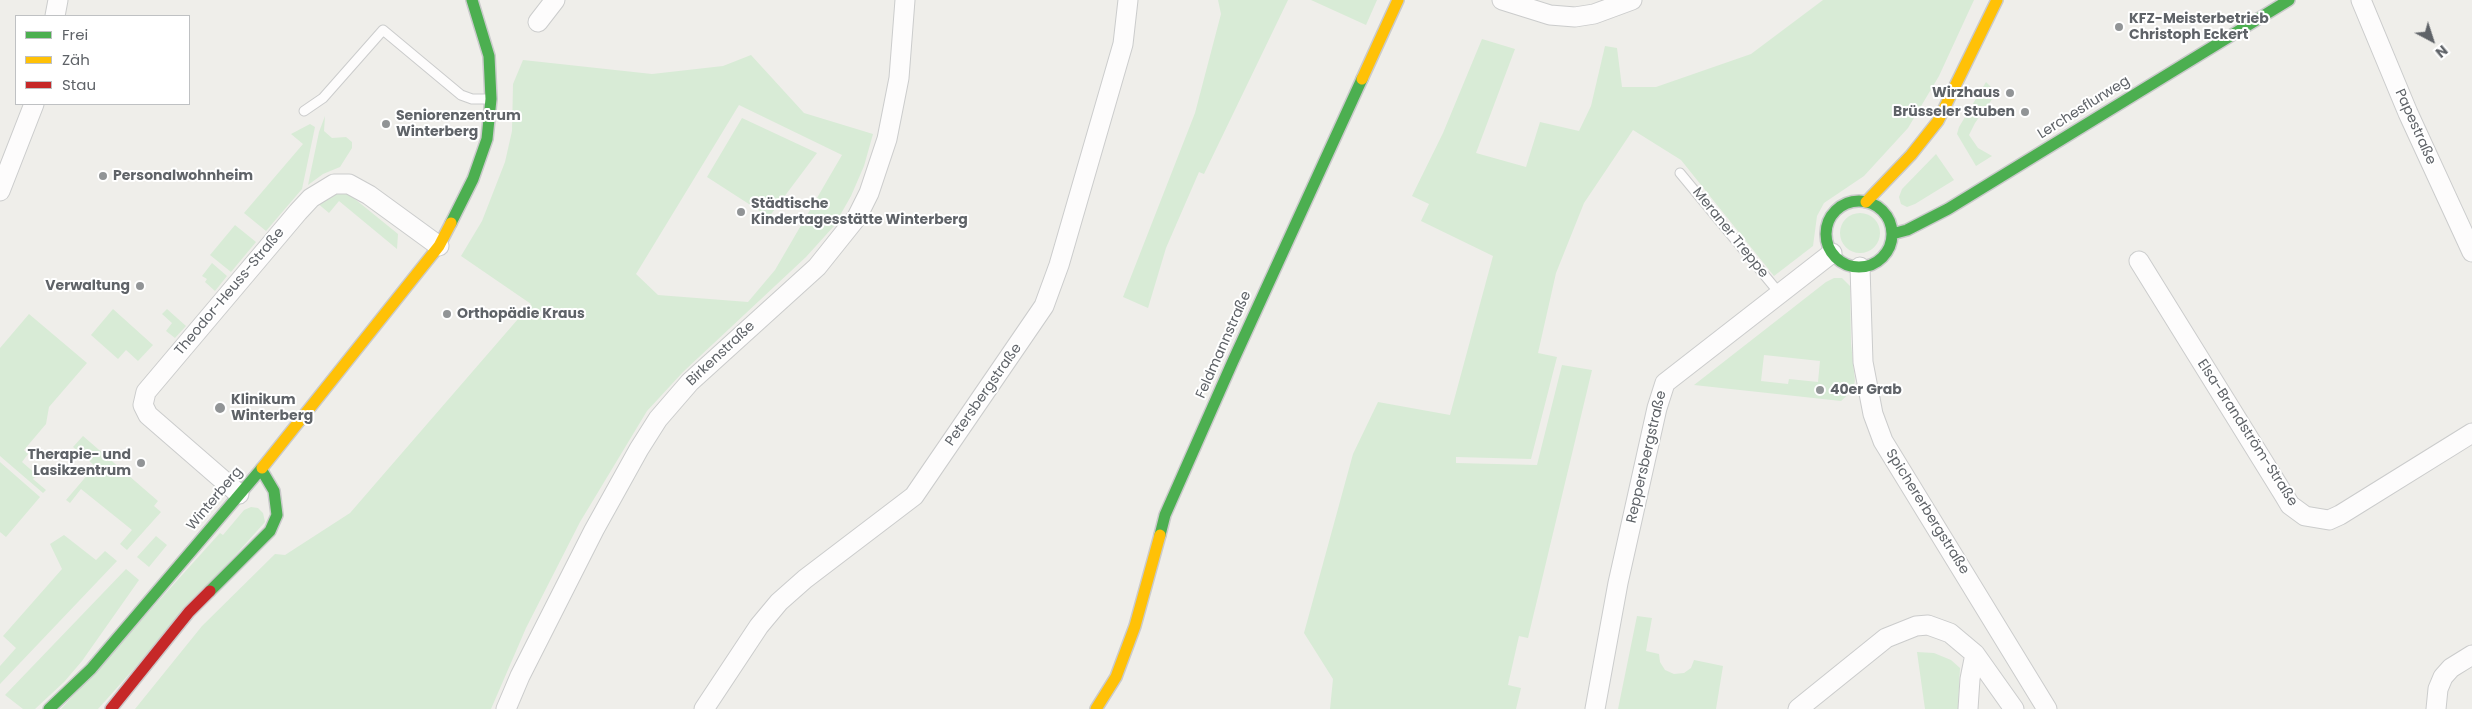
<!DOCTYPE html>
<meta charset="utf-8">
<style>
body{margin:0}
#map{position:relative;width:2472px;height:709px;overflow:hidden;background:#efeeea;font-family:Poppins,sans-serif}
canvas{display:block}
.legend{position:absolute;left:15px;top:15px;width:175px;height:90px;box-sizing:border-box;background:#fff;border:1px solid #bfc1c3;margin:0;padding:6px 9px;list-style:none;font-size:15px;color:#5f6368}
.legend li{display:flex;align-items:center;gap:10px;height:25px}
.legend b{width:25px;border:1px solid #bfc1c3}
.north{position:absolute;left:2407px;top:15px;width:50px;height:50px;-webkit-text-stroke:4px #fff;paint-order:stroke;rotate:140deg;font-size:14px;font-weight:700;line-height:20px;text-align:center;color:#5f6368}
.north::after{content:'';display:block;margin:auto;width:18px;height:22px;background:#5f6368;clip-path:polygon(50% 0,100% 100%,50% 72%,0 100%)}
</style>
<div id="map">
<canvas width="2472" height="709"></canvas>
<ul class="legend">
<li><b style="height:6px;background:#4caf50"></b>Frei</li>
<li><b style="height:6px;background:#ffc107"></b>Zäh</li>
<li><b style="height:6px;background:#c62828"></b>Stau</li>
</ul>
<div class="north">N</div>
</div>
<script>
const ctx = document.querySelector('canvas').getContext('2d');
ctx.lineJoin = 'round';
function fill(path, color) { ctx.fillStyle = color; ctx.fill(path, 'evenodd'); }
const toPath = rows => new Path2D(rows.map(r => 'M' + r).join(''));
function strokePath(path, color, width, dash) { ctx.strokeStyle = color; ctx.lineWidth = width; ctx.lineCap = dash ? 'butt' : 'round'; ctx.setLineDash(dash || []); ctx.stroke(path); }
function drawText(font, color, halo, rows, align = 'center') {
  ctx.font = font + ' Poppins,sans-serif'; ctx.lineWidth = 4; ctx.setLineDash([]); ctx.textBaseline = 'middle'; ctx.strokeStyle = halo; ctx.fillStyle = color; for (const [text, x, y, turn = 0] of rows) {
    ctx.save(); ctx.translate(x, y); ctx.rotate((+turn || 0) * Math.PI / 180); ctx.textAlign = isNaN(turn) ? turn : align; if (halo) ctx.strokeText(text, 0, 0); ctx.fillText(text, 0, 0); ctx.restore();
  }
}
fill(toPath([
 [1218,0,1288,0,1204,174,1199,172,1166,248,1148,308,1123,297,1195,113,1221,14],
 [1311,0,1377,0,1366,25],
 [1823,0,1974,0,1939,76,1908,128,1864,176,1824,203,1817,216,1813,246,1774,276,1681,160,1633,130,1584,203,1556,273,1538,353,1557,357,1531,459,1456,457,1456,463,1537,465,1562,365,1592,370,1528,638,1519,636,1508,685,1521,688,1516,709,1330,709,1333,679,1304,633,1353,454,1378,402,1450,415,1493,256,1421,221,1429,204,1412,196,1443,133,1482,39,1515,49,1476,153,1526,167,1540,122,1579,131,1591,106,1605,46,1617,48,1622,87,1656,87,1751,54],
 [751,55,804,113,873,134,864,166,851,196,834,226,806,257,683,372,647,411,580,522,526,628,491,709,135,709,202,626,275,554,285,555,350,513,531,304,461,256,482,221,505,162,512,131,513,84,523,60,652,74,723,66],
 [739,105,842,155,775,270,748,302,658,295,636,274],
 [1986,82,1994,90,1993,98,1975,123,1969,135,1978,148,1992,156,1976,166,1957,134,1959,127],
 [325,116,324,131,332,138,346,137,352,142,352,148,340,167,323,174,308,185,319,132],
 [742,118,817,153,769,217,707,177],
 [310,124,315,127,302,189,266,231,244,213,303,144,291,134],
 [1936,154,1954,180,1915,204,1907,207,1901,204,1899,197,1902,189],
 [345,191,398,234,397,249,339,201,329,213,316,202,335,192],
 '1840 233a20 20 0 1 1 40 0a20 20 0 1 1-40 0Z',
 [235,225,256,242,231,272,210,255],
 [212,263,227,276,215,291,205,282,207,279,202,276],
 [1834,278,1842,278,1850,286,1851,343,1855,381,1852,391,1841,401,1694,385,1826,282],
 [1764,355,1820,361,1818,382,1789,379,1788,384,1761,381],
 [113,309,153,345,138,361,126,350,118,359,91,335],
 [167,309,186,326,175,338,166,331,172,323,162,314],
 [29,314,87,363,49,407,46,424,24,450,28,454,22,462,37,475,33,479,46,490,43,493,0,456,0,348],
 [83,436,158,501,154,506,161,512,127,550,120,544,132,530,81,489,70,503,66,500,95,466,73,447],
 [0,462,40,497,6,537,0,532],
 [251,507,258,508,263,513,265,522,98,709,61,709,220,533,223,535,244,510],
 [64,535,96,560,105,551,117,561,0,684,0,666,16,648,3,636,62,569,50,544],
 [156,536,167,545,149,567,137,557],
 [126,569,139,580,82,661,64,682,35,709,23,709,5,695],
 [1637,616,1652,618,1646,651,1659,654,1660,662,1665,670,1674,674,1684,673,1691,668,1694,660,1723,666,1716,709,1618,709],
 [1917,652,1934,653,1951,660,1960,668,1958,709,1925,709]
]), '#d8ebd6');
const lane = toPath([
 [304,111,323,98,383,30,461,95,472,99,488,99],
 [1680,173,1780,294]
]);
const street = toPath([
 [1502,0,1550,15,1575,17,1594,14,1632,0],
 [2361,0,2408,113,2472,252],
 [55,16,58,0],
 [538,22,555,0],
 [0,191,34,104],
 [2139,261,2284,495,2290,505,2305,516,2329,520,2340,515,2472,433],
 [1860,267,1863,362,1873,414,1883,441,2047,709],
 [239,494,148,415,143,405,146,392,298,212,311,198,334,184,349,184,369,195,439,246],
 [506,709,520,676,594,530,639,449,658,419,690,382,817,267,857,217,869,193,887,139,899,78,905,0],
 [704,709,759,626,779,602,805,579,914,496,1044,306,1059,265,1123,44,1128,0],
 [1595,709,1618,583,1657,408,1665,383,1832,253],
 [1798,709,1886,638,1916,626,1928,625,1950,633,1975,654,2014,709],
 [1968,709,1970,679,1975,654],
 [2436,709,2438,689,2443,677,2451,668,2472,655]
]);
const fast = toPath([
 '1826 234a33 33 0 1 1 66 0a33 33 0 1 1-66 0Z',
 [451,223,473,179,487,139,491,99,489,56,472,0],
 [1892,234,1907,230,1948,209,2289,0],
 [1160,535,1165,515,1233,361,1362,79],
 [210,591,270,531,277,515,274,491,261,469],
 [49,709,91,669,262,468]
]);
const slow = toPath([
 [1362,79,1398,0],
 [1866,202,1911,155,1938,121,1997,0],
 [262,468,439,246,451,223],
 [1096,709,1116,677,1135,626,1160,535]
]);
const jam = toPath([
 [111,709,189,612,210,591]
]);
strokePath(lane, '#cbcccc', 11);
strokePath(street, '#cbcccc', 21);
strokePath(fast, '#cacacb', 14);
strokePath(slow, '#cacacb', 14);
strokePath(jam, '#cacacb', 14);
strokePath(lane, '#fdfcfc', 9);
strokePath(street, '#fdfcfc', 19);
strokePath(fast, '#4caf50', 11);
strokePath(slow, '#ffc107', 11);
strokePath(jam, '#c62828', 11);
for (const [x, y, r, color] of [
 [2119,27,5,"#919496"],
 [2010,93,5,"#919496"],
 [2025,112,5,"#919496"],
 [386,124,5,"#919496"],
 [103,176,5,"#919496"],
 [741,212,5,"#919496"],
 [140,286,5,"#919496"],
 [447,314,5,"#919496"],
 [1820,390,5,"#919496"],
 [220,408,6,"#919496"],
 [141,463,5,"#919496"]
]) { const dot = new Path2D(); dot.arc(x, y, r, 0, 2 * Math.PI); ctx.fillStyle = color; ctx.fill(dot); strokePath(dot, '#fff', 2); }
drawText('bold 14px', '#5f6368', '#fff', [
 ["KFZ-Meisterbetrieb",2129,19],
 ["Christoph Eckert",2129,35],
 ["Wirzhaus",2000,93,"right"],
 ["Brüsseler Stuben",2015,112,"right"],
 ["Seniorenzentrum",396,116],
 ["Winterberg",396,132],
 ["Personalwohnheim",113,176],
 ["Städtische",751,204],
 ["Kindertagesstätte Winterberg",751,220],
 ["Verwaltung",130,286,"right"],
 ["Orthopädie Kraus",457,314],
 ["40er Grab",1830,390],
 ["Klinikum",231,400],
 ["Winterberg",231,416],
 ["Therapie- und",131,455,"right"],
 ["Lasikzentrum",131,471,"right"]
], 'left');
drawText('14px', '#5f6368', '#fff', [
 ["Lerchesflurweg",2084,108,-32],
 ["Papestraße",2415,127,66],
 ["Meraner Treppe",1730,233,51],
 ["Theodor-Heuss-Straße",230,292,-50],
 ["Feldmannstraße",1224,345,-66],
 ["Birkenstraße",721,354,-43],
 ["Petersbergstraße",984,395,-55],
 ["Elsa-Brandström-Straße",2247,433,57],
 ["Reppersbergstraße",1647,457,-77],
 ["Winterberg",215,499,-50],
 ["Spichererbergstraße",1927,512,58]
]);
</script>
